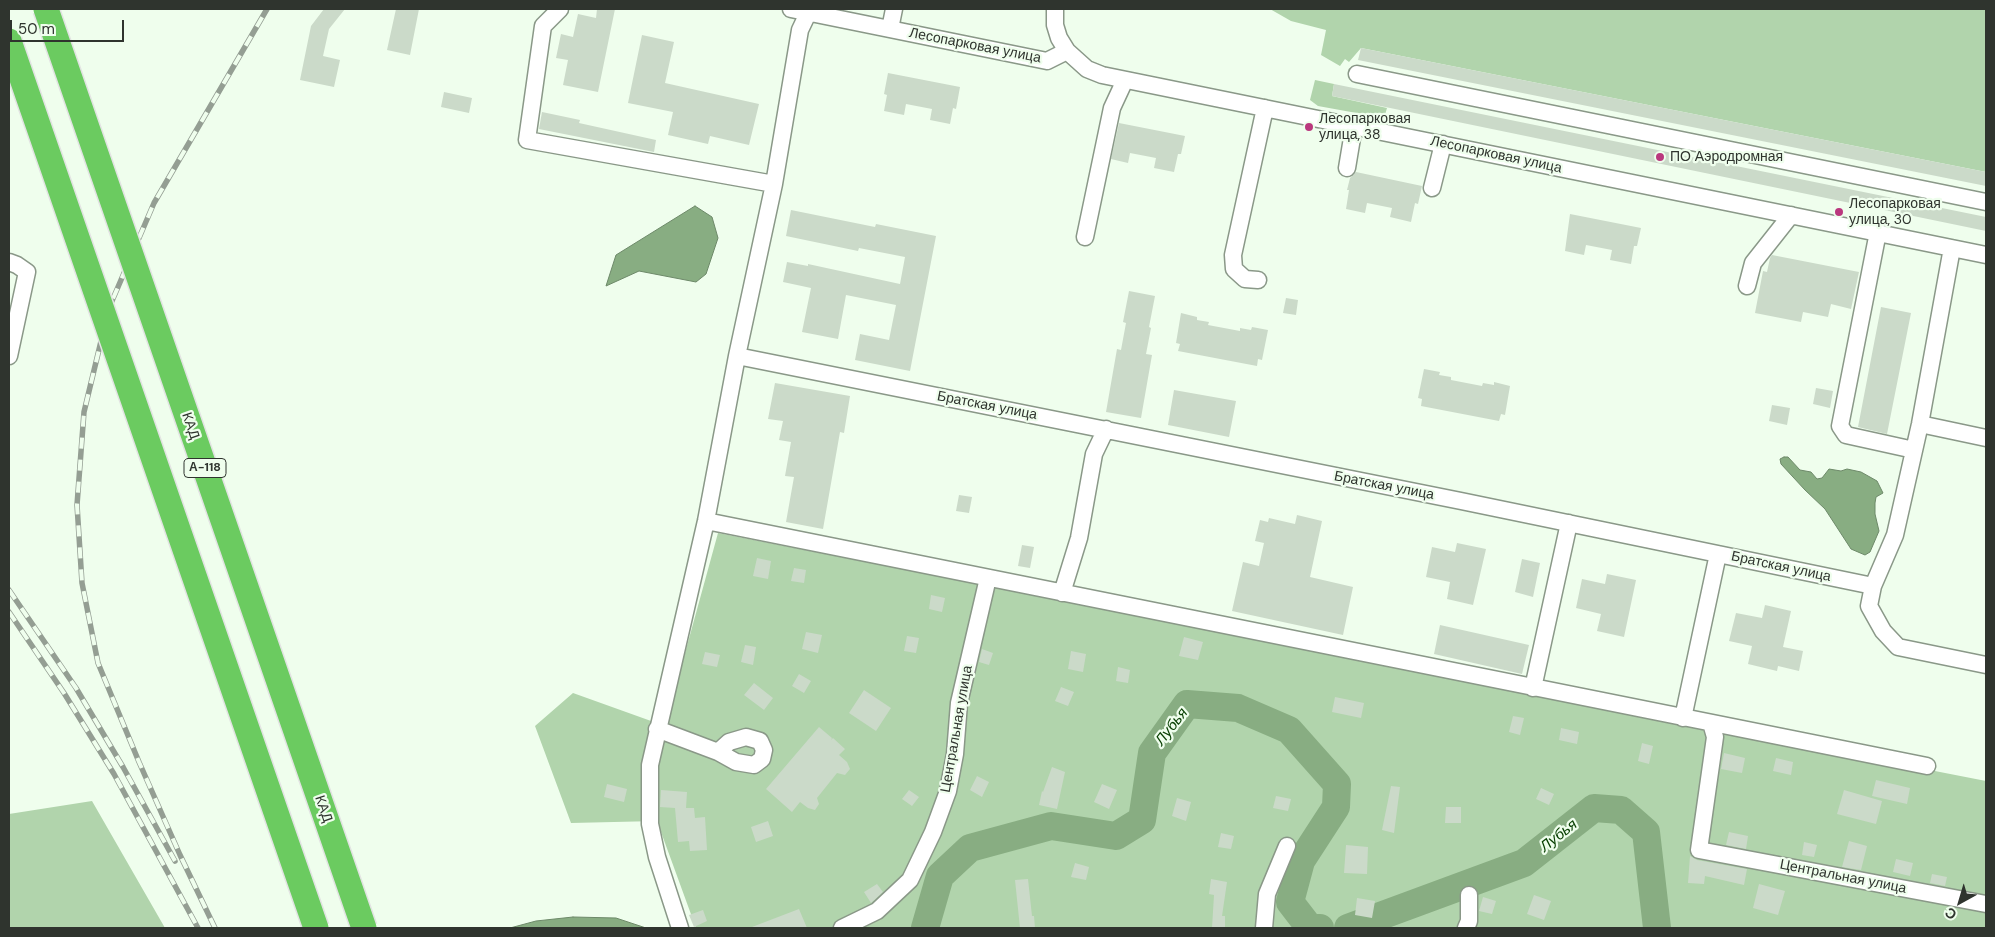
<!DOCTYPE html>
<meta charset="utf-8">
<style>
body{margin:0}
#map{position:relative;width:1995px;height:937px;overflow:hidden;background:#effeed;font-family:"DM Sans",sans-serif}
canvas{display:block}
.frame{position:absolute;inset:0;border:10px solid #2f342e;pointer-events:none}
.north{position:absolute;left:1935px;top:877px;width:50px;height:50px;-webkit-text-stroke:4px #effeed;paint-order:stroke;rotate:219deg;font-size:14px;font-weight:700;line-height:20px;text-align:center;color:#2f342e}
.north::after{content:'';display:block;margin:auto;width:18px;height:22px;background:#2f342e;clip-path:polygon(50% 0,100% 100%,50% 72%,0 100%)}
.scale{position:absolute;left:10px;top:20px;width:114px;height:22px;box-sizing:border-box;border:2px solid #2f342e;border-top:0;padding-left:6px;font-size:15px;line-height:18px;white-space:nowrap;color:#2f342e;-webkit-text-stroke:4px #effeed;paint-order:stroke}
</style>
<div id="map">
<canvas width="1995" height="937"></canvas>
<div class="frame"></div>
<div class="north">С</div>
<div class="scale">50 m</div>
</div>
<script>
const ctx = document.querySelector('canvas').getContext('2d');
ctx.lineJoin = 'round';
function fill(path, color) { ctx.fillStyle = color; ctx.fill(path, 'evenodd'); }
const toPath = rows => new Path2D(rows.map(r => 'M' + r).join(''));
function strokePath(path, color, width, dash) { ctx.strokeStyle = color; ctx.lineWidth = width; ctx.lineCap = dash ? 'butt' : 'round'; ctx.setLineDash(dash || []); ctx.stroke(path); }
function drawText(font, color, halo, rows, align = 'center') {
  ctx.font = font + ' "DM Sans",sans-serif'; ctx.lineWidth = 4.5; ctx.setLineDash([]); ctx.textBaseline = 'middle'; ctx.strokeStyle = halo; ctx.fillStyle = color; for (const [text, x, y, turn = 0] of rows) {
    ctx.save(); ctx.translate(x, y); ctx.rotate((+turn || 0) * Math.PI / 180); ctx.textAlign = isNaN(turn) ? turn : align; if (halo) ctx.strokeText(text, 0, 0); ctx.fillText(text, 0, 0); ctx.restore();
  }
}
fill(toPath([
 [1270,9,1986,9,1986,172,1361,48,1349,62,1345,59,1340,66,1321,55,1326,30,1291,21],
 [1315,80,1334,84,1332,96,1387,108,1384,118,1318,106,1310,100],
 [718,533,1986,781,1986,928,696,928,657,821,571,823,535,726,573,693,665,726],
 [92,801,165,928,9,928,9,814]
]), '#b1d4ac');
const water = toPath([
 [695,206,712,217,718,238,706,274,696,282,639,271,606,286,616,255,695,206],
 [1784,457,1788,457,1800,470,1811,472,1817,479,1822,478,1829,469,1841,471,1847,469,1861,472,1877,481,1883,493,1876,497,1875,503,1875,514,1879,531,1870,552,1865,555,1851,549,1825,509,1805,490,1781,464,1780,459,1784,457],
 [573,917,616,918,646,928,510,928,536,921,573,917]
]);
fill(water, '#88ad82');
strokePath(water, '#6d8969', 1);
strokePath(toPath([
 [925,928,940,876,970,848,1051,826,1116,836,1142,820,1152,753,1187,704,1238,708,1289,730,1337,784,1336,807,1301,861,1290,902,1310,928,1320,928],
 [1348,928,1524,863,1594,808,1621,810,1646,832,1657,928]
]), '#88ad82', 28);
fill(toPath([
 [324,9,345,9,329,29,323,56,340,60,334,87,300,80,311,26],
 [396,9,419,9,410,55,387,50],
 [597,9,615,9,598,92,563,85,568,60,556,58,561,34,573,37,578,14,596,18],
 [642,35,674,42,665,83,759,104,749,145,710,136,708,144,668,135,673,112,628,103],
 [1361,48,1986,172,1986,186,1358,60],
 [888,73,960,87,956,109,953,108,950,124,930,120,932,109,906,104,904,115,884,111,887,95,884,94],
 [1334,84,1986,217,1986,231,1332,96],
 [444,92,472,98,469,113,441,107],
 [542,112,580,120,579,123,656,140,654,152,539,129],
 [1119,123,1185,136,1181,154,1178,154,1174,172,1154,168,1156,158,1130,153,1128,163,1111,159],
 [1356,172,1422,186,1418,204,1415,203,1411,222,1390,217,1392,208,1367,203,1365,213,1346,209,1349,190,1347,190,1350,178],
 [791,210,875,227,876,224,936,236,910,371,855,360,860,334,889,340,896,305,846,295,838,339,802,332,811,288,783,282,787,262,808,266,808,264,900,284,905,257,859,248,858,251,786,236],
 [1570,214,1641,228,1637,246,1634,246,1631,264,1610,260,1612,250,1586,245,1584,255,1565,251],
 [1772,255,1859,272,1851,309,1831,304,1828,317,1803,312,1801,322,1755,313,1763,271,1767,272,1770,258],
 [1129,291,1155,296,1149,327,1151,328,1146,354,1152,355,1141,418,1106,412,1117,349,1121,350,1126,323,1123,322],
 [1286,298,1298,300,1296,315,1283,313],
 [1881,307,1911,313,1887,434,1858,427],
 [1181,313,1197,317,1197,320,1209,322,1208,325,1240,331,1240,328,1251,330,1252,327,1268,330,1262,360,1258,359,1257,366,1178,351,1180,344,1176,343],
 [1424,369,1440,372,1439,375,1451,377,1451,380,1482,386,1483,383,1494,385,1494,382,1510,386,1505,415,1501,414,1499,421,1421,406,1422,399,1418,398],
 [775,383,850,396,844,433,840,432,823,529,786,522,794,477,785,476,791,442,779,440,783,421,768,419],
 [1816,388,1833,391,1830,408,1813,404],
 [1174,390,1236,401,1229,437,1168,425],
 [1772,405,1790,408,1787,425,1769,421],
 [959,495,972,497,969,513,956,511],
 [1297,515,1322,521,1310,577,1353,587,1343,635,1232,611,1243,562,1259,566,1264,543,1255,541,1260,520,1268,522,1269,518,1295,524],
 [1457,543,1486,549,1473,605,1447,599,1450,582,1426,577,1432,547,1455,552],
 [1022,545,1034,547,1030,568,1018,566],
 [757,558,771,561,768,579,753,576],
 [1522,559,1540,563,1533,597,1515,592],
 [794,568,806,570,804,583,791,581],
 [1607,574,1636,580,1624,637,1597,631,1601,614,1576,608,1582,579,1605,584],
 [931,595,945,598,942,612,929,609],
 [1765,605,1791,611,1783,647,1803,651,1799,671,1778,666,1777,671,1748,664,1752,646,1729,641,1736,613,1762,618],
 [1440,625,1529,645,1522,674,1434,654],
 [806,632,822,635,818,653,802,649],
 [907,636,919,638,916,653,904,651],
 [1184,637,1203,642,1198,660,1179,656],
 [745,645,756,647,753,665,741,662],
 [982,649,993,653,989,665,979,662],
 [1071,651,1086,654,1083,672,1068,669],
 [705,652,720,655,717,667,702,664],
 [1118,667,1130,670,1128,683,1116,681],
 [799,674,811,681,804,693,792,686],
 [754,683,773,698,764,710,744,695],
 [1061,687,1074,692,1068,706,1055,701],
 [864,690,891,708,876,731,849,713],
 [1335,697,1364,703,1361,718,1332,712],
 [1513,716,1524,718,1520,735,1509,732],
 [819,727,832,738,831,740,833,738,845,749,839,755,847,762,850,769,845,775,837,773,817,798,819,804,815,810,808,808,800,802,792,812,766,789],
 [1561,728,1579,732,1577,744,1559,740],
 [1642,743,1653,746,1649,764,1638,761],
 [1724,753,1745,758,1742,773,1721,769],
 [1776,758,1793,762,1791,775,1773,771],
 [1052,767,1065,772,1057,809,1039,805,1042,791,1043,792],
 [977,776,989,782,982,797,970,790],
 [1876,780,1910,788,1907,804,1872,796],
 [607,784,627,789,624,802,604,797],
 [1102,784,1117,790,1109,809,1094,802],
 [1391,786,1400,787,1394,833,1382,830],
 [1541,788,1554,794,1549,805,1536,799],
 [661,790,687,792,686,808,694,808,695,818,705,817,707,850,690,851,689,841,678,842,675,808,660,807],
 [909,790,919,797,912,806,902,799],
 [1844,790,1882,801,1876,824,1837,814],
 [1276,796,1291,799,1288,811,1273,808],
 [1177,798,1191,802,1186,821,1172,816],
 [1446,807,1461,807,1461,823,1445,823],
 [768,821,773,836,756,842,751,827],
 [1729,832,1748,836,1746,849,1726,845],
 [1221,833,1234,836,1231,849,1218,847],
 [1849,841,1867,846,1861,870,1842,867],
 [1804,842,1817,845,1814,857,1802,855],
 [1346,845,1368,847,1367,874,1344,873],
 [1690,856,1697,860,1747,869,1744,885,1705,876,1704,884,1688,883],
 [1896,859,1913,863,1910,876,1893,872],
 [1075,863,1089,867,1086,880,1071,877],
 [1932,874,1947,877,1945,886,1930,883],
 [1028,879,1032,916,1034,916,1035,928,1020,928,1015,880],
 [1211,879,1227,882,1222,916,1225,916,1225,928,1212,928,1214,895,1209,894],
 [877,884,883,892,871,903,864,892],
 [1759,884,1785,891,1778,915,1753,908],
 [1534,895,1551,901,1544,920,1527,914],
 [1483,897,1496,901,1492,914,1479,911],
 [1357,898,1375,901,1372,918,1355,915],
 [799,909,807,928,752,928,752,927],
 [703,910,707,921,694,927,689,915]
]), '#cbdac9');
const minor = toPath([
 [560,9,543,26,527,140,774,184],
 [791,9,1047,61,1067,51],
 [1055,9,1055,25,1059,38,1067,51,1087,69,1102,75,1986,255],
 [890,29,894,9],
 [1357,74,1986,202],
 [1347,168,1354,126],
 [1432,188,1443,144],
 [1878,232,1840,426,1846,435,1914,450],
 [1085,237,1112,108,1125,80],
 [1952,248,1920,424,1895,535,1873,586,1869,606,1883,631,1898,647,1986,665],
 [9,262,17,265,27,272,9,356],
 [1258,280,1245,279,1234,269,1233,255,1265,108],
 [1747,286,1753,263,1791,215],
 [737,356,1461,501,1873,586],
 [1920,424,1986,438],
 [706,521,1927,766],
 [1062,593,1079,538,1094,454,1106,429],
 [1533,688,1569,523],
 [1683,718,1718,554],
 [1711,723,1715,737,1699,850,1986,904],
 [657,729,718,752,729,742,746,737,760,741,764,750,762,759,754,765,736,762,718,752],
 [680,928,657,857,650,824,650,765,706,521,737,356,774,184,800,30,810,9],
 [842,928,877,911,910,880,933,832,948,791,955,754,959,703,988,578],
 [1264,928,1267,894,1287,846],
 [1466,928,1469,921,1469,895]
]);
strokePath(minor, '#8a9888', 19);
strokePath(minor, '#fff', 16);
const rail = toPath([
 [9,590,76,688,123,767,175,861],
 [9,612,64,693,114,774,198,928],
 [215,928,180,855,139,762,98,663,82,583,77,505,84,412,109,308,154,203,267,9]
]);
strokePath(rail, '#949e93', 5.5);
strokePath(rail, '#effeed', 4, [11]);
const highwayBridge = toPath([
 [46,9,364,928],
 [9,41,316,928]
]);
strokePath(highwayBridge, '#e2e3e2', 28, []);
strokePath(highwayBridge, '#6bcb60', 25);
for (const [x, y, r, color] of [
 [1309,127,5,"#ba377e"],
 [1660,157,5,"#ba377e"],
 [1839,212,5,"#ba377e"]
]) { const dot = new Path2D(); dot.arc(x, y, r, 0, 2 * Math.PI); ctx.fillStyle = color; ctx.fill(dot); strokePath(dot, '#effeed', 2); }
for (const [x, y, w] of [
 [205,468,42]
]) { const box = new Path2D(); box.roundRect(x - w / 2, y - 9.5, w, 19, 4); ctx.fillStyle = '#effeed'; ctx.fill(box); strokePath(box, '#2f342e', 1); }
drawText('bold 12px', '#2f342e', null, [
 ["А-118",205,468]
]);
drawText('14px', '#2f342e', '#effeed', [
 ["Лесопарковая улица",975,46,11],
 ["Лесопарковая улица",1496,155,12],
 ["Братская улица",987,406,11],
 ["КАД",190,426,71],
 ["Братская улица",1384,486,11],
 ["Братская улица",1781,567,12],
 ["Центральная улица",957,729,-80],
 ["КАД",323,809,71],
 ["Центральная улица",1843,877,11]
]);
drawText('14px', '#2f342e', '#effeed', [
 ["Лесопарковая",1319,119],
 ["улица, 38",1319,135],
 ["ПО Аэродромная",1670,157],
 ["Лесопарковая",1849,204],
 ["улица, 30",1849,220]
], 'left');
drawText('italic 15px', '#094003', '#effeed', [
 ["Лубья",1172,727,-52],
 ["Лубья",1559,836,-38]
]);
</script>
